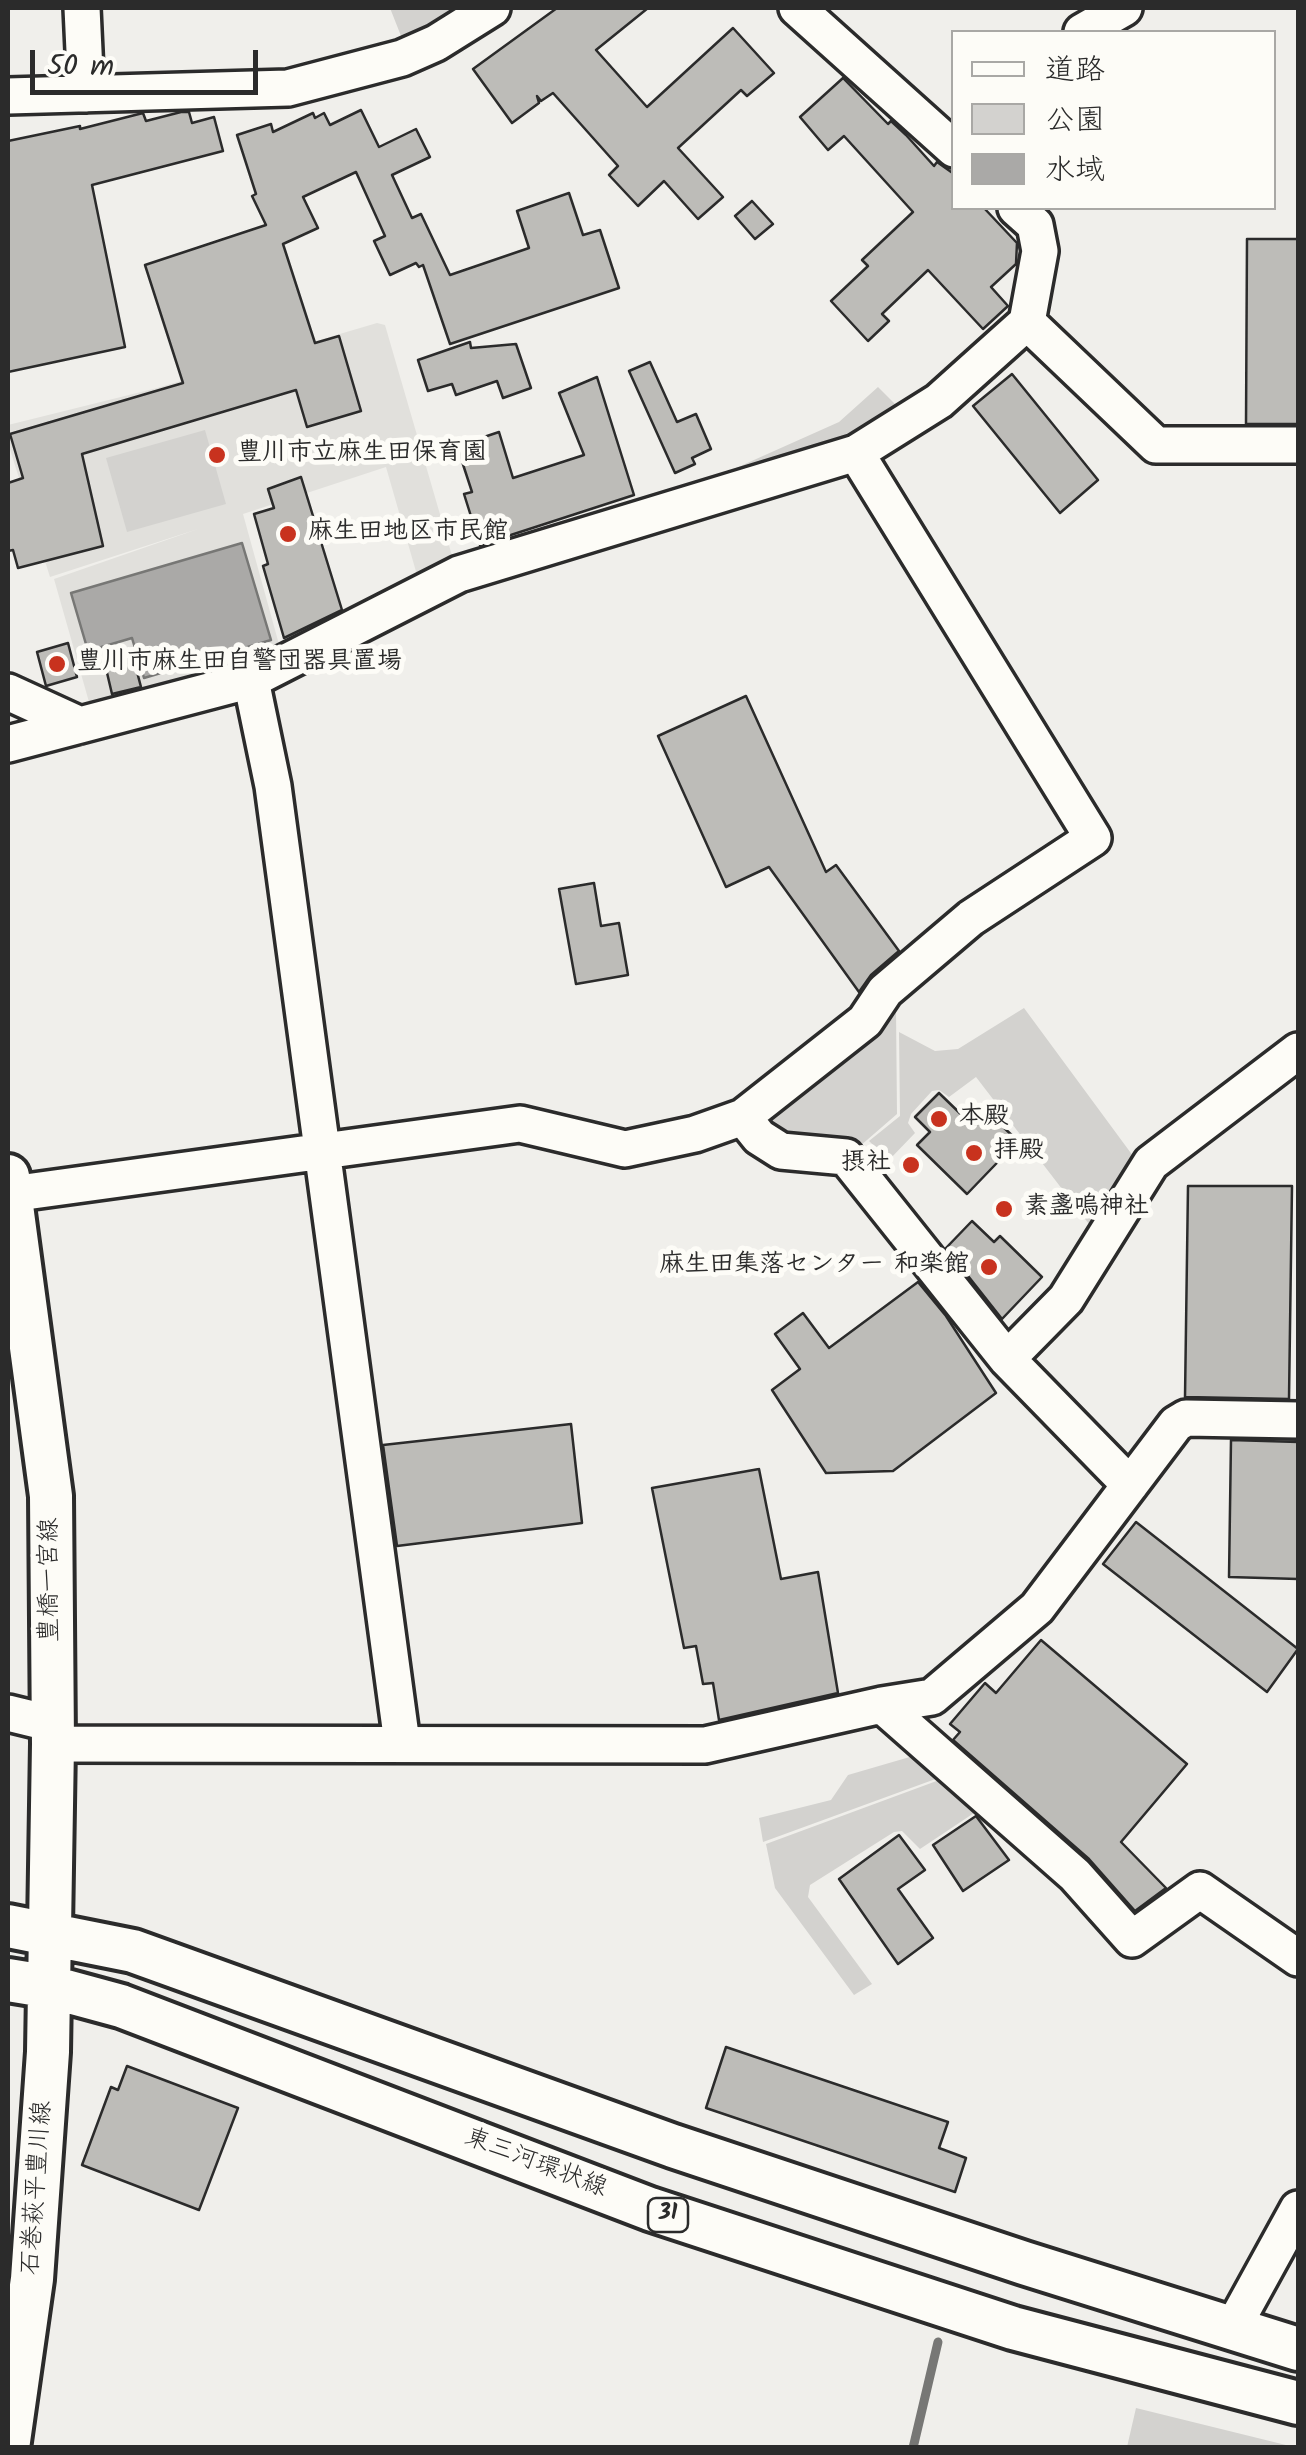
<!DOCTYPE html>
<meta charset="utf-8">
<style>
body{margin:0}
#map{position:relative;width:1306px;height:2455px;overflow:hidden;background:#f0efeb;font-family:Kalam,"Klee One",sans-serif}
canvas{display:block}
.frame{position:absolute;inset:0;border:10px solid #2b2b2b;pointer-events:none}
.legend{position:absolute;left:951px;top:30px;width:325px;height:180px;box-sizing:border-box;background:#fdfcf7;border:2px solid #a9a8a5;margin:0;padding:12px 18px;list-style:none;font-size:30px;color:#2b2b2b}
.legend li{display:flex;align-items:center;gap:20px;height:50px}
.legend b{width:50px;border:2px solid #a9a8a5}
.scale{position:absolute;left:30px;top:50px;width:228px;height:45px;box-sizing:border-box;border:5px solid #2b2b2b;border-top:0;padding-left:12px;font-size:30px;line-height:35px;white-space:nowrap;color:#2b2b2b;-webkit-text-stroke:8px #fdfcf7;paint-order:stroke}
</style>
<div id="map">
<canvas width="1306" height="2455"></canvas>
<div class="frame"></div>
<ul class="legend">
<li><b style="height:12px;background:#fdfcf7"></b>道路</li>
<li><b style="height:28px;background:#d3d2cf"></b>公園</li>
<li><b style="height:28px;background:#aaa9a7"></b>水域</li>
</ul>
<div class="scale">50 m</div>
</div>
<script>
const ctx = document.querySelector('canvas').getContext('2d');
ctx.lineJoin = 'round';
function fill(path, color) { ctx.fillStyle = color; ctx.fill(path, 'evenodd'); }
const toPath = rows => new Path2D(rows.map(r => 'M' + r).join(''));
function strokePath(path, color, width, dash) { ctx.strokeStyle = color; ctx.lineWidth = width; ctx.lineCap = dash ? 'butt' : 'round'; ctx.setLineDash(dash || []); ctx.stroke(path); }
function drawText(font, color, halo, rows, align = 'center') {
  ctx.font = font + ' Kalam,"Klee One",sans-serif'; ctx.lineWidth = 10; ctx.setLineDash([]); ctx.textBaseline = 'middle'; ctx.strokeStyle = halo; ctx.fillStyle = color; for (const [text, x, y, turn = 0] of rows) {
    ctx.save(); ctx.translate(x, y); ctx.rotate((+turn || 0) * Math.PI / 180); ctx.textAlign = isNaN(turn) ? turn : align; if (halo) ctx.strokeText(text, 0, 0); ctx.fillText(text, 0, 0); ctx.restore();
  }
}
fill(toPath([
 [377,323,385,325,455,566,419,582,386,467,243,514,280,648,240,670,91,709,54,579,198,529,50,577,8,443,8,425,157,388]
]), '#e1e0dc');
fill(toPath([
 [390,8,466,8,403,41],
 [878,387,898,407,849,441,739,473,736,468,839,422],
 [205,430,226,504,127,532,106,458],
 [888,1004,896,1009,897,1114,852,1153,762,1125,757,1118],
 [1024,1008,1136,1160,1092,1228,976,1077,949,1097,939,1090,932,1091,911,1114,908,1123,915,1133,889,1160,869,1141,900,1116,899,1032,935,1051,958,1049],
 [920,1754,941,1777,763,1842,759,1818,831,1800,848,1775],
 [942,1779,977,1811,920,1849,902,1831,894,1832,810,1885,808,1897,872,1984,854,1995,775,1888,766,1844],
 [1136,2408,1294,2447,1127,2447]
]), '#d3d2cf');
const water = toPath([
 [242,543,271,640,144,678,132,638,88,651,71,593,242,543]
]);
fill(water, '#aaa9a7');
strokePath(water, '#777775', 2.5);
strokePath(toPath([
 [913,2448,938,2342]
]), '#777775', 9);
const building = toPath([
 [557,8,648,8,596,50,647,107,733,28,774,73,747,96,741,90,678,148,723,197,698,219,664,181,638,206,609,175,618,166,553,93,541,101,537,96,539,103,512,123,473,69,557,8],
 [843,78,888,124,891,121,906,135,934,166,937,162,954,174,954,208,984,208,1017,243,1016,264,991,287,1008,306,983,329,928,270,882,314,889,321,868,341,831,301,868,266,862,260,913,212,844,136,828,150,800,117,843,78],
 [361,110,379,147,416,129,430,157,392,175,412,218,421,214,450,275,529,248,517,211,569,193,583,235,600,230,619,288,450,344,423,265,419,267,416,263,390,275,374,241,385,236,356,172,303,197,318,228,283,244,315,343,339,336,361,411,307,427,296,390,82,454,103,546,18,568,13,550,8,551,8,483,23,478,10,434,183,383,145,265,266,225,252,196,256,194,237,135,271,124,273,132,313,113,315,118,324,113,330,125,361,110],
 [181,112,189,112,192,123,214,117,223,151,92,185,125,347,8,372,8,141,80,126,80,129,143,113,146,121,181,112],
 [752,201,773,224,755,239,735,216,752,201],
 [1247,239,1298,239,1298,424,1246,424,1247,239],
 [470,342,471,348,516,344,531,388,503,398,497,381,456,395,452,384,428,391,418,360,470,342],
 [650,362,677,422,696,414,711,449,692,458,695,464,675,473,629,371,650,362],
 [1012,374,1098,480,1060,513,973,406,1012,374],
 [597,377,634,495,480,545,464,494,472,492,457,446,499,432,513,478,584,455,559,393,597,377],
 [301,477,342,610,284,638,263,566,268,564,254,514,274,508,268,489,301,477],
 [68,643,77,677,46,686,37,652,68,643],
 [132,653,141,687,112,694,104,660,132,653],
 [746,696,826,872,836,865,899,951,871,975,859,992,769,867,726,887,658,736,746,696],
 [594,883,601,926,619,923,628,975,576,984,559,889,594,883],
 [939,1093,970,1123,984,1109,1018,1141,967,1194,917,1145,930,1132,915,1117,939,1093],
 [1188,1186,1292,1186,1289,1399,1185,1397,1188,1186],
 [972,1221,994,1242,1000,1236,1042,1277,1002,1319,946,1248,972,1221],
 [918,1282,946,1316,996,1393,893,1471,826,1473,772,1390,800,1369,775,1334,803,1313,829,1348,918,1282],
 [571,1424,582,1523,397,1546,383,1445,571,1424],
 [1231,1440,1298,1442,1298,1579,1229,1577,1231,1440],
 [759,1469,781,1579,818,1572,838,1693,719,1720,713,1683,703,1684,696,1646,684,1648,652,1488,759,1469],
 [1136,1522,1298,1649,1267,1692,1103,1564,1136,1522],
 [1041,1640,1187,1764,1121,1842,1166,1888,1135,1911,1089,1859,953,1740,960,1732,950,1724,985,1683,996,1693,1041,1640],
 [976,1816,1009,1860,963,1891,933,1845,976,1816],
 [899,1835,925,1870,898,1889,933,1938,898,1964,839,1879,899,1835],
 [726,2047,948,2122,939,2148,966,2158,955,2192,706,2108,726,2047],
 [127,2066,238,2108,199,2210,82,2165,111,2087,118,2090,127,2066]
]);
fill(building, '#bdbcb8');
strokePath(building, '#2b2b2b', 2.5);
const minor = toPath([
 [82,8,86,94],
 [797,8,954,149],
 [1082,32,1124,8],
 [8,96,288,88,402,58,436,43,492,8],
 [1027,322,1156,445,1298,445],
 [251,680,273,786,402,1743],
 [8,692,80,725],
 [8,744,251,680,459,574,856,453,939,401,1027,322,1040,251,1035,225,1016,208],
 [743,1117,759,1137,781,1151,846,1157,1007,1359,1130,1485],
 [11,1194,520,1124,625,1149,695,1134,743,1117,865,1021,885,991,971,918,1093,838,856,453],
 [1007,1359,1066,1299,1151,1163,1298,1051],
 [882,1705,1075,1875,1132,1939,1200,1890,1298,1958],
 [8,1713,53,1724],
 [53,1744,705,1745,882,1705,932,1697,1037,1608,1176,1424,1186,1418,1298,1420],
 [1232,2329,1298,2209]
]);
const major = toPath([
 [8,1176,51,1496,53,1744,48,2052,32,2279,8,2448],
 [8,1926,133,1951,673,2146,1024,2263,1298,2349],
 [8,1980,51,1987,121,2006,650,2209,1013,2328,1298,2403]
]);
strokePath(minor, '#2b2b2b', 42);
strokePath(major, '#2b2b2b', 50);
strokePath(minor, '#fdfcf7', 35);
strokePath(major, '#fdfcf7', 42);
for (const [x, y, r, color] of [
 [217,455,10,"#c8321e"],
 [288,534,10,"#c8321e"],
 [57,664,10,"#c8321e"],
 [939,1119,10,"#c8321e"],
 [974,1153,10,"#c8321e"],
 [911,1165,10,"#c8321e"],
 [1004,1209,10,"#c8321e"],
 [989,1267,10,"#c8321e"]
]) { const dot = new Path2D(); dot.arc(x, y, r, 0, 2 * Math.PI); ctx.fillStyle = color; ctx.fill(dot); strokePath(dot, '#fdfcf7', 4); }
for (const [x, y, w] of [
 [668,2215,40]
]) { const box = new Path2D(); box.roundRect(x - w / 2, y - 17, w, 34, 8); ctx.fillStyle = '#fdfcf7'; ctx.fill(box); strokePath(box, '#2b2b2b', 2.5); }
drawText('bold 22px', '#2b2b2b', null, [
 ["31",668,2215]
]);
drawText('bold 25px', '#2b2b2b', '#fdfcf7', [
 ["豊川市立麻生田保育園",237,455],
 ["麻生田地区市民館",308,534],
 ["豊川市麻生田自警団器具置場",77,664],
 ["本殿",959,1119],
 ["拝殿",994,1153],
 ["摂社",891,1165,"right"],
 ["素盞嗚神社",1024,1209],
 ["麻生田集落センター 和楽館",969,1267,"right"]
], 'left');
drawText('25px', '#2b2b2b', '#fdfcf7', [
 ["豊橋一宮線",52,1580,-90],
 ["東三河環状線",535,2165,21],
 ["石巻萩平豊川線",39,2188,-86]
]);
</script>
